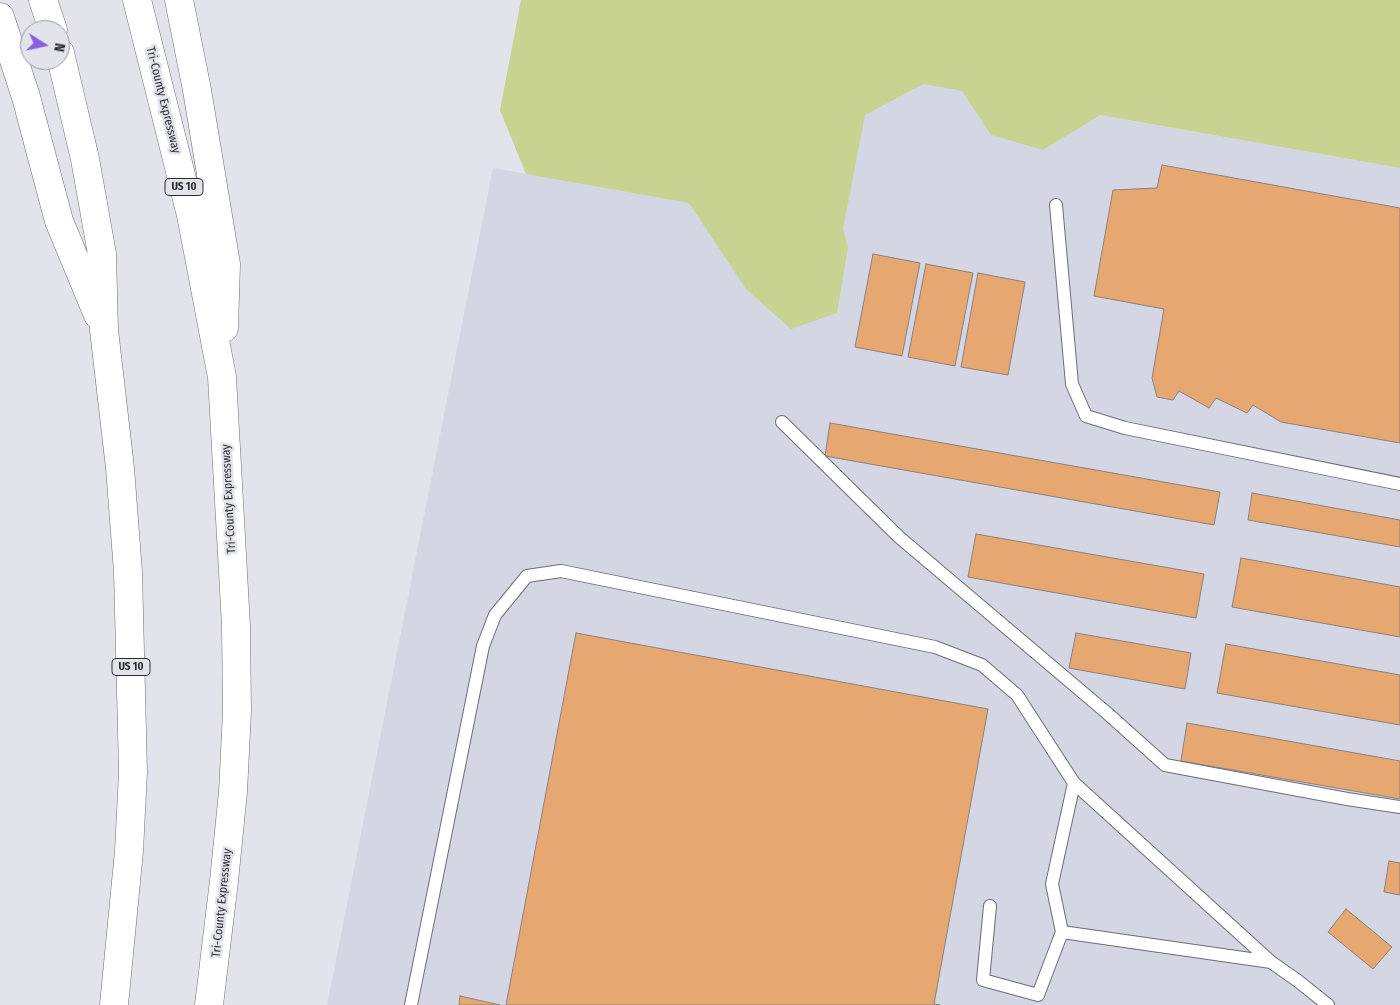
<!DOCTYPE html>
<style>
body{margin:0}
#map{position:relative;width:1400px;height:1005px;overflow:hidden;background:#e3e4eb;font-family:"Fira Sans Condensed",sans-serif}
canvas{display:block}
.north{position:absolute;left:20px;top:20px;width:50px;height:50px;box-sizing:border-box;background:#e3e4eb;border:1px solid #999a9f;border-radius:50%;rotate:100deg;font-size:14px;font-weight:700;line-height:20px;text-align:center;color:#2a2b2d}
.north::after{content:'';display:block;margin:auto;width:18px;height:22px;background:#8861dc;clip-path:polygon(50% 0,100% 100%,50% 72%,0 100%)}
</style>
<div id="map">
<canvas width="1400" height="1005"></canvas>
<div class="north">N</div>
</div>
<script>
const ctx = document.querySelector('canvas').getContext('2d');
ctx.lineJoin = 'round';
function fill(path, color) { ctx.fillStyle = color; ctx.fill(path, 'evenodd'); }
const toPath = rows => new Path2D(rows.map(r => 'M' + r).join(''));
function strokePath(path, color, width, dash) { ctx.strokeStyle = color; ctx.lineWidth = width; ctx.lineCap = dash ? 'butt' : 'round'; ctx.setLineDash(dash || []); ctx.stroke(path); }
function drawText(font, color, halo, rows, align = 'center') {
  ctx.font = font + ' "Fira Sans Condensed",sans-serif'; ctx.lineWidth = 5; ctx.setLineDash([]); ctx.textBaseline = 'middle'; ctx.strokeStyle = halo; ctx.fillStyle = color; for (const [text, x, y, turn = 0] of rows) {
    ctx.save(); ctx.translate(x, y); ctx.rotate((+turn || 0) * Math.PI / 180); ctx.textAlign = isNaN(turn) ? turn : align; if (halo) ctx.strokeText(text, 0, 0); ctx.fillText(text, 0, 0); ctx.restore();
  }
}
fill(toPath([
 [872,75,1400,168,1400,1005,327,1005,493,168,842,229]
]), '#d4d6e3');
fill(toPath([
 [521,0,1400,0,1400,168,1100,115,1043,150,991,135,962,91,923,84,865,115,843,229,848,247,837,313,791,329,746,289,689,203,526,174,500,110]
]), '#c8d392');
const building = toPath([
 [1162,165,1400,208,1400,443,1281,422,1253,405,1247,413,1216,398,1209,408,1179,391,1173,400,1157,397,1152,378,1164,309,1094,296,1113,190,1157,188,1162,165],
 [873,254,920,263,902,356,855,347,873,254],
 [926,264,973,273,955,366,908,357,926,264],
 [978,273,1025,282,1008,375,961,367,978,273],
 [830,423,1220,492,1214,525,825,456,830,423],
 [1252,493,1400,520,1400,547,1248,520,1252,493],
 [976,534,1204,574,1196,618,968,577,976,534],
 [1241,558,1400,587,1400,637,1232,607,1241,558],
 [576,633,988,709,934,1004,940,1005,506,1005,576,633],
 [1076,633,1191,653,1185,689,1069,668,1076,633],
 [1226,644,1400,675,1400,725,1217,693,1226,644],
 [1187,723,1400,761,1400,799,1181,761,1187,723],
 [1389,861,1400,863,1400,895,1384,892,1389,861],
 [1346,909,1392,947,1373,969,1328,932,1346,909],
 [460,996,500,1005,459,1005,460,996]
]);
fill(building, '#e7a770');
strokePath(building, '#88837f', 1);
const lane = toPath([
 [1056,205,1072,384,1086,416,1125,428,1400,484],
 [782,422,899,537,1107,713,1165,765,1347,799,1400,807],
 [990,906,983,980,1038,995,1062,932,1052,884,1074,783],
 [1062,932,1271,962],
 [411,1005,483,646,495,615,527,576,561,571,935,647,982,665,1017,695,1074,783,1271,962,1298,981,1328,1005]
]);
const highway = toPath([
 [43,0,53,30],
 [137,0,191,215,222,377,236,626,237,711,233,792,224,881,209,1005],
 [179,0,197,90,226,264,224,328],
 [0,17,26,97,59,221,98,315],
 [60,53,85,159,102,254,104,330,120,468,128,572,133,772,129,851,114,1005]
]);
strokePath(lane, '#6d6e74', 14);
strokePath(highway, '#6d6e74', 29);
strokePath(lane, '#fff', 12);
strokePath(highway, '#fff', 28);
for (const [x, y, w] of [
 [184,187,38],
 [131,667,38]
]) { const box = new Path2D(); box.roundRect(x - w / 2, y - 8.5, w, 17, 4); ctx.fillStyle = '#e3e4eb'; ctx.fill(box); strokePath(box, '#2a2b2d', 1); }
drawText('bold 11px', '#2a2b2d', null, [
 ["US 10",184,187],
 ["US 10",131,667]
]);
drawText('12px', '#2a2b2d', '#e3e4eb', [
 ["Tri-County Expressway",163,100,76],
 ["Tri-County Expressway",229,499,-93],
 ["Tri-County Expressway",222,903,-84]
]);
</script>
